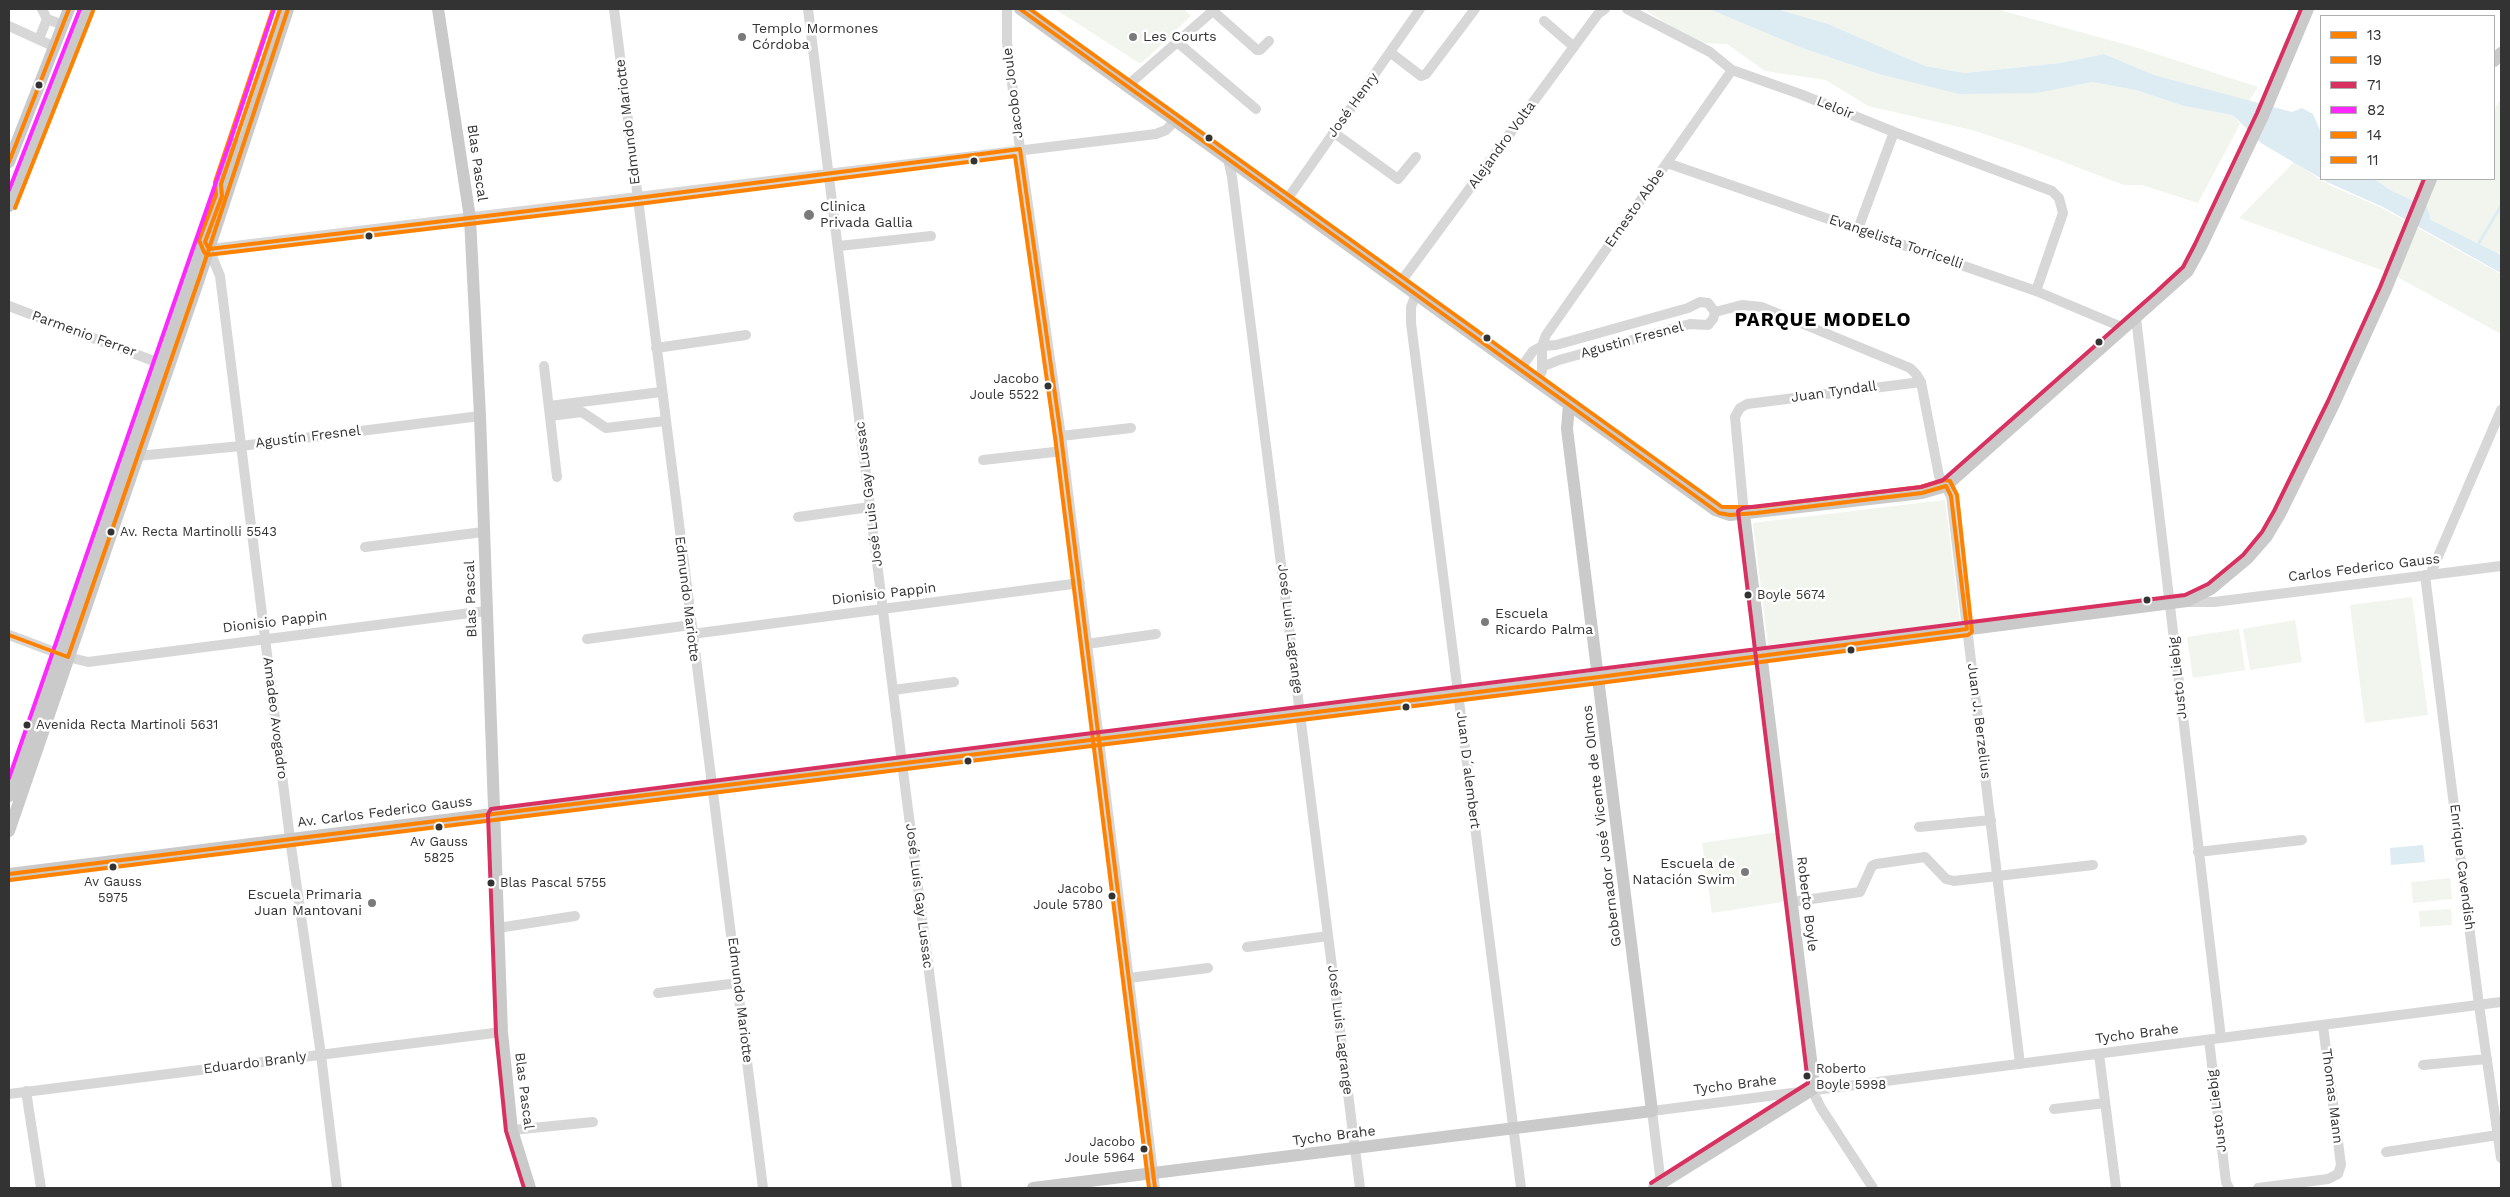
<!DOCTYPE html>
<meta charset="utf-8">
<style>
body{margin:0}
#map{position:relative;width:2510px;height:1197px;overflow:hidden;background:#fff;font-family:"Work Sans",sans-serif}
canvas{display:block}
.frame{position:absolute;inset:0;border:10px solid #333;pointer-events:none}
.legend{position:absolute;left:2320px;top:15px;width:175px;height:165px;box-sizing:border-box;background:#fff;border:1px solid #adadad;margin:0;padding:6px 9px;list-style:none;font-size:15px;color:#333}
.legend li{display:flex;align-items:center;gap:10px;height:25px}
.legend b{width:25px;border:1px solid #adadad}
</style>
<div id="map">
<canvas width="2510" height="1197"></canvas>
<div class="frame"></div>
<ul class="legend">
<li><b style="height:6px;background:#ff8100"></b>13</li>
<li><b style="height:6px;background:#ff8100"></b>19</li>
<li><b style="height:6px;background:#d93062"></b>71</li>
<li><b style="height:6px;background:#fe27ff"></b>82</li>
<li><b style="height:6px;background:#ff8100"></b>14</li>
<li><b style="height:6px;background:#ff8100"></b>11</li>
</ul>
</div>
<script>
const ctx = document.querySelector('canvas').getContext('2d');
ctx.lineJoin = 'round';
function fill(path, color) { ctx.fillStyle = color; ctx.fill(path, 'evenodd'); }
const toPath = rows => new Path2D(rows.map(r => 'M' + r).join(''));
function strokePath(path, color, width, dash) { ctx.strokeStyle = color; ctx.lineWidth = width; ctx.lineCap = dash ? 'butt' : 'round'; ctx.setLineDash(dash || []); ctx.stroke(path); }
function drawText(font, color, halo, rows, align = 'center') {
  ctx.font = font + ' "Work Sans",sans-serif'; ctx.lineWidth = 5; ctx.setLineDash([]); ctx.textBaseline = 'middle'; ctx.strokeStyle = halo; ctx.fillStyle = color; for (const [text, x, y, turn = 0] of rows) {
    ctx.save(); ctx.translate(x, y); ctx.rotate((+turn || 0) * Math.PI / 180); ctx.textAlign = isNaN(turn) ? turn : align; if (halo) ctx.strokeText(text, 0, 0); ctx.fillText(text, 0, 0); ctx.restore();
  }
}
fill(toPath([
 [1055,9,1184,9,1191,16,1143,62,1139,63],
 [1644,9,1709,9,1802,48,1879,74,2075,85,2092,82,2136,90,2184,106,2234,115,2240,124,2198,203,2142,185,2124,185,2024,147,1972,130,1868,106,1826,80,1765,71,1727,44,1697,43],
 [1777,9,1996,9,2135,47,2258,87,2249,101,2154,75,2104,54,2060,63,1965,73,1925,66,1828,24],
 [2501,98,2501,255,2431,220,2427,207,2392,191,2374,179,2494,179,2494,110],
 [2294,162,2327,184,2382,208,2501,274,2501,334,2392,274,2239,218],
 [1945,500,1960,622,1768,645,1753,523],
 [2412,597,2428,715,2365,723,2350,605],
 [2295,620,2302,662,2250,670,2243,629],
 [2239,629,2245,670,2193,678,2187,637],
 [1779,832,1789,901,1712,913,1702,843],
 [2450,878,2452,899,2413,903,2411,882],
 [2451,909,2452,925,2420,927,2419,911]
]), '#f1f5ed');
fill(toPath([
 [1709,9,1777,9,1828,24,1925,66,1965,73,2060,63,2104,54,2154,75,2292,112,2302,108,2313,114,2321,133,2321,179,2374,179,2392,191,2427,207,2431,220,2501,255,2501,273,2383,207,2327,182,2261,143,2233,115,2184,106,2136,90,2092,82,2037,93,1959,94,1879,74,1802,48],
 [2423,845,2425,862,2391,865,2390,848]
]), '#ddebf3');
strokePath(toPath([
 [2479,243,2501,206]
]), '#ddebf3', 3);
strokePath(toPath([
 [42,9,47,19,63,25],
 [614,9,763,1188],
 [808,9,902,763,957,1188],
 [1007,9,1007,42,1020,149,1061,436,1155,1188],
 [1627,9,1710,52,1732,70,1800,94,1894,132,2052,191,2059,198,2063,213,2036,291],
 [1213,11,1257,50,1260,50,1269,41],
 [1544,21,1574,47],
 [9,26,55,47],
 [39,39,47,19],
 [1176,41,1256,109],
 [1391,53,1421,76,1426,74,1475,9],
 [1127,86,1215,9],
 [1333,132,1398,179,1416,157],
 [1228,159,1232,177,1360,1188],
 [1667,163,2036,291,2124,328],
 [1286,201,1420,9],
 [1858,229,1894,132],
 [839,246,931,236],
 [209,249,220,276,290,839,321,1055,337,1188],
 [202,250,1156,134,1166,130,1175,121],
 [1400,283,1598,14,1605,9],
 [1416,294,1411,307,1411,323,1521,1188],
 [9,306,159,363],
 [1715,312,1742,305,1762,307,1910,368,1916,374,1921,382,1939,476,1951,496,2020,1064],
 [2136,318,2221,1038],
 [656,348,746,335],
 [544,366,557,477],
 [1520,369,1533,351,1542,346,1556,345,1688,308,1700,302,1708,303,1715,312,1713,319,1708,325,1690,324,1559,360,1542,367],
 [1537,381,1542,371,1542,346,1546,335,1732,70],
 [549,406,661,392],
 [550,416,582,412,606,428,665,421],
 [1061,436,1131,428],
 [137,456,241,446,480,416],
 [983,460,1063,451],
 [1744,514,1735,417,1740,408,1747,404,1921,382],
 [798,517,870,507],
 [365,547,483,532],
 [2425,575,2479,1005,2501,1158],
 [2430,575,2501,410],
 [2187,602,2214,602,2501,566],
 [692,634,1080,583],
 [9,635,68,657,88,662,486,611],
 [587,639,691,625],
 [1087,644,1156,634],
 [893,690,954,682],
 [1919,827,1991,820],
 [2198,852,2302,840],
 [1791,902,1860,892,1872,866,1876,864,1925,857,1946,879,1954,881,2093,865],
 [498,928,575,916],
 [1247,947,1328,936],
 [1129,978,1208,968],
 [658,993,738,983],
 [2209,1040,2226,1182,2229,1188],
 [2099,1054,2116,1188],
 [2423,1065,2487,1059],
 [1812,1090,1821,1108,1873,1188],
 [26,1091,41,1188],
 [9,1094,502,1032],
 [2054,1109,2105,1103],
 [512,1130,593,1122],
 [2386,1152,2498,1135],
 [1661,1184,1652,1111,2501,1002],
 [2258,1188,2328,1179,2338,1174,2341,1165,2323,1026]
]), '#d7d7d7', 10);
strokePath(toPath([
 [438,9,470,218,480,416,502,1032,512,1130,530,1188],
 [1020,9,1715,510,1730,515,1922,493,1946,486,2188,271,2201,247,2263,116,2308,9],
 [2494,61,2501,53],
 [9,162,69,9],
 [9,206,87,9],
 [9,796,235,144],
 [9,831,200,276,288,9],
 [9,874,1599,677,2187,601,2211,589,2247,559,2267,536,2280,514,2334,404,2386,289,2431,179],
 [1033,1188,1652,1111,1567,429,1569,404],
 [1654,1188,1812,1090,1814,1084,1744,514]
]), '#cacaca', 12);
strokePath(toPath([
 [280,9,221,184,222,196,205,242,209,249,637,198,1020,149,1061,436,1155,1188],
 [9,874,1599,677,1967,629,1951,496,1946,486,1922,493,1756,513,1730,515,1719,513,1020,9]
]), '#ff8100', 4);
strokePath(toPath([
 [273,9,215,182,216,195,199,240,204,252,207,255,638,204,1015,156,1055,437,1149,1188],
 [10,880,1600,683,1968,635,1972,632,1957,495,1950,481,1945,480,1921,487,1755,507,1722,507,1030,9]
]), '#ff8100', 4);
strokePath(toPath([
 [1651,1183,1808,1083,1738,511,1743,508,1921,487,1943,480,2156,292,2183,267,2195,244,2257,113,2301,9],
 [524,1188,506,1131,496,1033,488,814,491,809,2185,595,2208,584,2243,555,2262,532,2274,511,2328,401,2380,287,2424,179]
]), '#d93062', 4);
strokePath(toPath([
 [9,190,80,9],
 [9,778,231,139,274,9]
]), '#fe27ff', 4);
strokePath(toPath([
 [9,162,69,9],
 [9,635,68,657,200,276,288,9]
]), '#ff8100', 4);
strokePath(toPath([
 [15,208,93,11]
]), '#ff8100', 4);
for (const [x, y, r, color] of [
 [742,37,5,"#7a7a7a"],
 [1133,37,5,"#7a7a7a"],
 [39,85,4.5,"#333"],
 [1209,138,4.5,"#333"],
 [974,161,4.5,"#333"],
 [809,215,6,"#7a7a7a"],
 [369,236,4.5,"#333"],
 [1487,338,4.5,"#333"],
 [2099,342,4.5,"#333"],
 [1048,386,4.5,"#333"],
 [111,532,4.5,"#333"],
 [1748,595,4.5,"#333"],
 [2147,600,4.5,"#333"],
 [1485,622,5,"#7a7a7a"],
 [1851,650,4.5,"#333"],
 [1406,707,4.5,"#333"],
 [27,725,4.5,"#333"],
 [968,761,4.5,"#333"],
 [439,827,4.5,"#333"],
 [113,867,4.5,"#333"],
 [1745,872,5,"#7a7a7a"],
 [491,883,4.5,"#333"],
 [1112,896,4.5,"#333"],
 [372,903,5,"#7a7a7a"],
 [1807,1076,4.5,"#333"],
 [1144,1149,4.5,"#333"]
]) { const dot = new Path2D(); dot.arc(x, y, r, 0, 2 * Math.PI); ctx.fillStyle = color; ctx.fill(dot); strokePath(dot, '#fff', 2); }
drawText('13px', '#333', '#fff', [
 ["Jacobo",1039,379,"right"],
 ["Joule 5522",1039,395,"right"],
 ["Av. Recta Martinolli 5543",120,532],
 ["Boyle 5674",1757,595],
 ["Avenida Recta Martinoli 5631",36,725],
 ["Av Gauss",439,842,"center"],
 ["5825",439,858,"center"],
 ["Av Gauss",113,882,"center"],
 ["5975",113,898,"center"],
 ["Blas Pascal 5755",500,883],
 ["Jacobo",1103,889,"right"],
 ["Joule 5780",1103,905,"right"],
 ["Roberto",1816,1069],
 ["Boyle 5998",1816,1085],
 ["Jacobo",1135,1142,"right"],
 ["Joule 5964",1135,1158,"right"]
], 'left');
drawText('14px', '#333', '#fff', [
 ["Templo Mormones",752,29],
 ["Córdoba",752,45],
 ["Les Courts",1143,37],
 ["Clinica",820,207],
 ["Privada Gallia",820,223],
 ["Escuela",1495,614],
 ["Ricardo Palma",1495,630],
 ["Escuela de",1735,864,"right"],
 ["Natación Swim",1735,880,"right"],
 ["Escuela Primaria",362,895,"right"],
 ["Juan Mantovani",362,911,"right"]
], 'left');
drawText('14px', '#333', '#fff', [
 ["Jacobo Joule",1013,93,-97],
 ["José Henry",1353,105,-54],
 ["Leloir",1835,108,22],
 ["Edmundo Mariotte",628,122,-97],
 ["Alejandro Volta",1502,145,-54],
 ["Blas Pascal",477,163,82],
 ["Ernesto Abbe",1635,208,-55],
 ["Evangelista Torricelli",1896,242,19],
 ["Parmenio Ferrer",84,334,20],
 ["Agustin Fresnel",1632,340,-15],
 ["Juan Tyndall",1834,392,-8],
 ["Agustín Fresnel",308,437,-7],
 ["José Luis Gay Lussac",869,494,-97],
 ["Carlos Federico Gauss",2364,568,-7],
 ["Dionisio Pappin",884,594,-7],
 ["Blas Pascal",471,599,-92],
 ["Edmundo Mariotte",687,599,83],
 ["Dionisio Pappin",275,622,-7],
 ["José Luis Lagrange",1290,629,83],
 ["Justo Liebig",2178,678,-96],
 ["Amadeo Avogadro",275,718,83],
 ["Juan J. Berzelius",1979,721,83],
 ["Juan D´alembert",1468,770,83],
 ["Av. Carlos Federico Gauss",385,812,-7],
 ["Gobernador José Vicente de Olmos",1602,826,-97],
 ["Enrique Cavendish",2462,867,83],
 ["José Luis Gay Lussac",919,896,83],
 ["Roberto Boyle",1807,904,83],
 ["Edmundo Mariotte",740,1000,83],
 ["José Luis Lagrange",1340,1030,83],
 ["Tycho Brahe",2137,1034,-7],
 ["Eduardo Branly",255,1063,-7],
 ["Tycho Brahe",1735,1085,-7],
 ["Blas Pascal",524,1091,83],
 ["Thomas Mann",2332,1096,83],
 ["Justo Liebig",2217,1111,-97],
 ["Tycho Brahe",1334,1136,-7]
]);
ctx.letterSpacing = '1px';
drawText('bold 19px', '#000', '#fff', [
 ["PARQUE MODELO",1823,320]
]);
ctx.letterSpacing = '0px';
</script>
